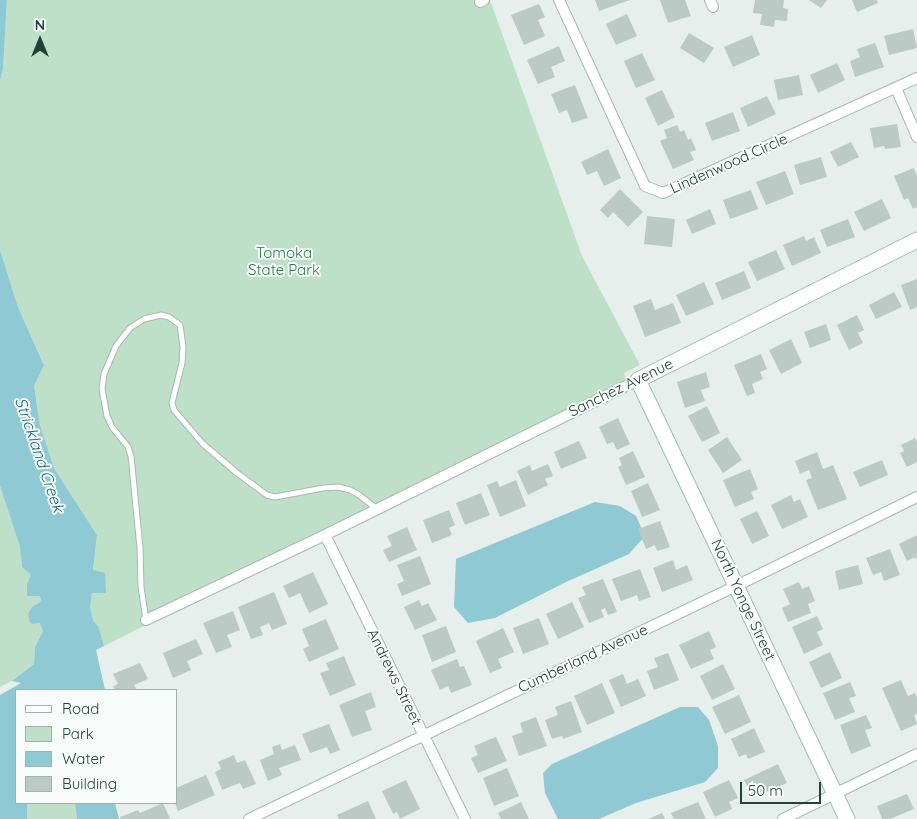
<!DOCTYPE html>
<style>
body{margin:0}
#map{position:relative;width:917px;height:819px;overflow:hidden;background:#e6efeb;font-family:Quicksand,sans-serif}
canvas{display:block}
.legend{position:absolute;left:15px;top:689px;width:162px;height:115px;box-sizing:border-box;background:#f7fbf9;border:1px solid #a3b1ad;margin:0;padding:6px 9px;list-style:none;font-size:15px;color:#24423a}
.legend li{display:flex;align-items:center;gap:10px;height:25px}
.legend b{width:25px;border:1px solid #a3b1ad}
.north{position:absolute;left:15px;top:15px;width:50px;height:50px;-webkit-text-stroke:4px #f7fbf9;paint-order:stroke;rotate:0deg;font-size:14px;font-weight:700;line-height:20px;text-align:center;color:#24423a}
.north::after{content:'';display:block;margin:auto;width:18px;height:22px;background:#24423a;clip-path:polygon(50% 0,100% 100%,50% 72%,0 100%)}
.scale{position:absolute;left:740px;top:782px;width:81px;height:22px;box-sizing:border-box;border:2px solid #24423a;border-top:0;padding-left:6px;font-size:15px;line-height:18px;white-space:nowrap;color:#24423a;-webkit-text-stroke:4px #f7fbf9;paint-order:stroke}
</style>
<div id="map">
<canvas width="917" height="819"></canvas>
<ul class="legend">
<li><b style="height:6px;background:#fff"></b>Road</li>
<li><b style="height:14px;background:#bfe0c8"></b>Park</li>
<li><b style="height:14px;background:#8ec9d4"></b>Water</li>
<li><b style="height:14px;background:#bbcac4"></b>Building</li>
</ul>
<div class="north">N</div>
<div class="scale">50 m</div>
</div>
<script>
const ctx = document.querySelector('canvas').getContext('2d');
ctx.lineJoin = 'round';
function fill(path, color) { ctx.fillStyle = color; ctx.fill(path, 'evenodd'); }
const toPath = rows => new Path2D(rows.map(r => 'M' + r).join(''));
function strokePath(path, color, width, dash) { ctx.strokeStyle = color; ctx.lineWidth = width; ctx.lineCap = dash ? 'butt' : 'round'; ctx.setLineDash(dash || []); ctx.stroke(path); }
function drawText(font, color, halo, rows, align = 'center') {
  ctx.font = font + ' Quicksand,sans-serif'; ctx.lineWidth = 4; ctx.setLineDash([]); ctx.textBaseline = 'middle'; ctx.strokeStyle = halo; ctx.fillStyle = color; for (const [text, x, y, turn = 0] of rows) {
    ctx.save(); ctx.translate(x, y); ctx.rotate((+turn || 0) * Math.PI / 180); ctx.textAlign = isNaN(turn) ? turn : align; if (halo) ctx.strokeText(text, 0, 0); ctx.fillText(text, 0, 0); ctx.restore();
  }
}
fill(toPath([
 [7,0,490,0,582,256,640,365,624,373,628,385,104,646,99,628,93,620,90,607,92,593,105,593,93,571,97,535,54,468,40,425,34,386,44,364,18,307,0,250,0,81,3,69],
 [0,486,20,547,22,567,31,575,27,596,39,596,41,599,40,602,36,604,43,631,35,647,34,664,12,681,0,687],
 [27,803,75,803,77,819,27,819]
]), '#bfe0c8');
fill(toPath([
 [0,0,7,0,3,69,0,81],
 [0,250,18,307,44,365,34,386,40,425,54,468,97,535,93,570,105,573,106,593,92,593,90,607,93,620,99,628,104,646,96,650,105,690,16,690,16,803,27,803,27,819,0,819,0,695,21,683,12,681,34,664,35,647,43,631,40,623,32,624,29,620,28,614,32,607,40,602,41,599,39,596,27,596,27,584,31,575,22,567,20,547,0,486],
 [595,502,620,506,636,516,645,536,629,554,566,582,495,618,468,623,454,607,456,559],
 [680,707,698,707,709,720,718,746,718,768,705,782,636,803,599,819,558,819,545,793,543,773,552,764],
 [75,803,115,803,119,819,77,819]
]), '#8ec9d4');
fill(toPath([
 [595,0,630,0,599,11],
 [660,0,685,0,691,16,668,23],
 [755,0,784,0,783,8,788,9,787,21,775,20,774,27,760,25,762,14,753,13],
 [809,0,827,0,821,8],
 [852,0,877,0,878,3,857,12],
 [539,4,545,17,538,20,545,36,524,45,511,15],
 [627,14,637,36,616,45,606,24],
 [913,29,917,48,889,55,884,36],
 [689,33,714,48,704,63,680,48],
 [752,35,760,55,733,67,724,47],
 [875,43,884,67,855,77,850,61,860,57,857,49],
 [559,46,565,61,551,67,555,77,538,84,527,60],
 [642,53,655,80,636,88,624,61],
 [837,63,845,80,818,93,810,75],
 [799,75,803,95,778,100,774,80],
 [575,85,588,118,572,123,567,110,559,113,551,94],
 [662,90,675,117,658,126,645,98],
 [767,96,776,114,748,127,740,108],
 [733,112,740,131,712,141,705,123],
 [897,124,901,147,885,149,884,146,874,148,870,128],
 [677,125,680,132,684,130,688,140,691,138,696,150,690,152,694,160,673,169,660,141,667,138,664,130],
 [851,142,859,157,838,167,830,152],
 [608,149,621,178,604,186,597,171,587,175,581,162],
 [821,157,827,177,800,185,794,165],
 [914,168,917,176,917,207,913,209,908,198,904,200,894,176],
 [785,171,794,194,766,205,756,182],
 [620,189,643,212,628,227,613,212,608,218,600,210],
 [751,190,758,209,730,219,723,200],
 [882,199,891,218,864,231,854,212],
 [710,209,716,224,692,234,686,220],
 [647,216,675,219,672,247,644,244],
 [848,219,855,237,827,247,820,230],
 [804,236,806,241,814,237,821,253,792,266,783,245],
 [776,250,785,269,757,281,748,262],
 [744,271,751,288,722,300,715,283],
 [917,279,917,307,910,310,901,285],
 [704,282,714,304,686,316,676,295],
 [894,292,902,307,876,319,869,305],
 [651,299,655,310,673,303,681,323,645,337,633,306],
 [857,315,864,330,858,333,863,343,849,350,837,325],
 [826,324,831,340,810,348,804,332],
 [791,339,802,363,781,374,769,350],
 [761,354,767,369,760,372,763,379,752,384,755,393,747,396,734,365],
 [706,372,710,387,701,390,705,401,685,408,677,382],
 [707,406,720,433,702,442,688,416],
 [618,418,630,444,617,450,613,442,607,444,599,427],
 [727,437,742,460,723,473,708,450],
 [915,438,917,442,917,462,907,467,900,453,904,451,901,445],
 [579,441,587,458,561,469,554,452],
 [633,451,645,477,626,485,618,467,622,465,619,458],
 [817,452,823,469,833,465,847,499,818,510,806,480,812,478,809,470,800,474,795,461],
 [882,460,888,475,860,487,853,472],
 [548,464,553,476,545,479,548,485,528,495,517,471,530,465,532,471],
 [750,469,758,489,751,492,754,499,735,507,723,480],
 [516,480,526,506,500,517,487,485,497,481,500,487],
 [648,483,660,510,642,517,631,491],
 [481,493,490,515,465,525,456,503],
 [791,495,794,502,800,499,808,517,782,529,771,505],
 [449,510,455,525,449,528,452,535,432,543,423,520],
 [757,511,769,536,752,544,740,519],
 [660,521,670,547,657,551,655,545,646,549,638,529],
 [407,527,417,550,389,562,383,550,392,546,387,536],
 [917,535,917,560,915,557,907,561,899,544],
 [890,549,900,575,884,581,881,572,873,575,866,558],
 [420,556,431,584,402,596,397,584,404,581,397,565],
 [673,560,676,570,687,565,693,580,662,592,653,568],
 [858,565,863,584,839,590,835,571],
 [640,569,651,597,639,601,637,595,621,601,612,579],
 [313,572,328,604,309,613,300,593,289,598,283,586],
 [603,579,617,612,608,615,605,608,601,610,604,617,589,623,578,598,586,595,582,587],
 [799,582,802,589,809,586,815,601,808,604,811,613,788,622,782,608,790,604,783,589],
 [274,592,287,624,272,630,269,623,260,627,263,635,251,639,238,607],
 [419,600,422,606,428,603,437,620,415,630,404,607],
 [572,602,584,627,558,639,546,614],
 [233,611,240,630,227,635,232,647,216,653,203,623],
 [817,616,823,629,817,632,823,645,804,654,792,627],
 [539,618,549,644,523,654,513,628],
 [326,619,339,649,309,662,303,649,309,646,302,629],
 [446,626,456,652,432,662,422,635],
 [503,628,514,652,498,659,502,668,490,673,476,641],
 [709,631,716,647,710,650,714,659,691,669,679,645],
 [196,639,203,654,187,661,191,670,173,678,163,653],
 [830,652,842,678,821,688,809,662],
 [668,653,679,680,654,690,647,671,658,667,654,658],
 [344,656,356,685,330,696,320,673,329,670,326,663],
 [457,659,460,667,464,666,472,685,451,693,448,686,440,690,431,670],
 [140,663,148,679,134,685,137,690,115,690,113,686,118,684,113,674],
 [723,664,735,689,712,700,700,676],
 [623,674,627,684,638,679,646,696,621,707,609,680],
 [901,680,908,696,915,693,917,698,917,714,914,715,917,724,901,731,882,688],
 [850,682,856,696,849,698,855,712,835,720,823,693],
 [602,683,615,713,587,725,574,696],
 [371,692,376,707,365,711,372,730,352,737,339,705],
 [739,695,751,722,725,734,712,707],
 [571,701,582,732,563,739,562,736,552,739,545,720,558,715,555,707],
 [866,715,872,728,865,730,871,746,851,754,840,725],
 [536,717,547,746,519,756,512,736,523,732,520,723],
 [329,724,340,750,330,754,327,747,310,753,302,734],
 [754,728,765,752,748,759,746,754,739,757,731,739],
 [496,737,507,761,478,773,471,758,478,755,474,746],
 [280,744,282,750,295,745,301,760,279,768,282,775,268,781,260,760,274,754,272,747],
 [234,755,237,763,245,760,256,784,243,789,240,783,222,790,215,772,221,769,218,762],
 [778,764,787,783,753,798,744,780],
 [507,768,519,796,494,806,483,778],
 [206,775,215,795,178,811,175,803,176,803,176,788],
 [406,780,420,809,400,819,397,812,393,814,382,791],
 [729,780,738,798,729,802,732,809,715,817,703,792],
 [907,794,914,809,890,819,882,819,877,806],
 [368,801,376,819,339,819,337,815],
 [521,802,529,819,501,819,498,813],
 [698,802,706,819,674,819,671,813],
 [163,803,170,819,120,819,120,817,138,810,140,813],
 [662,813,665,819,648,819]
]), '#bbcac4');
const lane = toPath([
 [146,620,141,587,140,548,131,456,128,447,112,427,107,416,102,389,104,374,116,346,130,328,144,319,161,315,169,317,180,325,183,347,182,363,172,403,174,410,203,444,237,473,267,495,275,497,323,488,338,487,350,490,359,495,377,509]
]);
const street = toPath([
 [559,0,645,186,663,193,917,78],
 [710,0,713,7],
 [480,2,484,0],
 [896,88,917,137],
 [325,535,465,819],
 [146,620,325,535,638,380],
 [249,819,736,586,917,497],
 [783,819,917,754]
]);
const secondary = toPath([
 [847,819,638,380,917,240]
]);
strokePath(lane, '#a8b8b2', 7);
strokePath(street, '#a8b8b2', 12);
strokePath(secondary, '#a4bbb3', 17);
strokePath(lane, '#fff', 5);
strokePath(street, '#fff', 10);
strokePath(secondary, '#fff', 15);
drawText('15px', '#24423a', '#f7fbf9', [
 ["Lindenwood Circle",729,164,-24],
 ["Sanchez Avenue",621,388,-26],
 ["North Yonge Street",743,600,65],
 ["Cumberland Avenue",583,659,-25],
 ["Andrews Street",394,677,64]
]);
drawText('15px', '#2d7a4b', '#f7fbf9', [
 ["Tomoka",284,253],
 ["State Park",284,270]
]);
drawText('italic 16px', '#1c6f80', '#f7fbf9', [
 ["Strickland Creek",39,455,71]
]);
</script>
